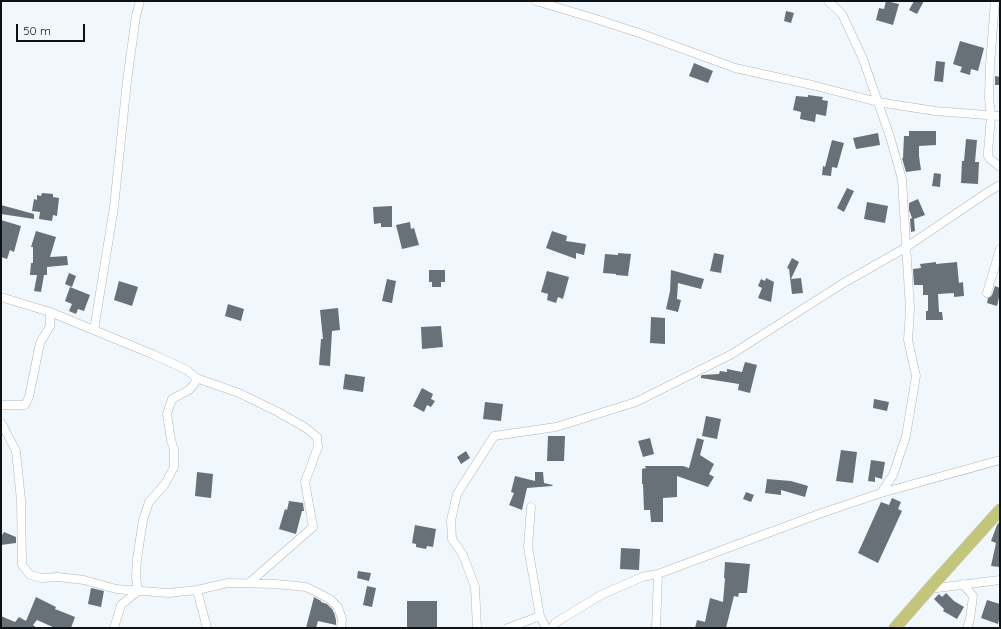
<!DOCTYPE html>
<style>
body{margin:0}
#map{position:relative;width:1001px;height:629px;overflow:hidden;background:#f0f8fe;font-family:Quicksand,sans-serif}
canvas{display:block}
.frame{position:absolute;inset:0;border:2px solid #0f1215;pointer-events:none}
.scale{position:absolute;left:16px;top:24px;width:69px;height:18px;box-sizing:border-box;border:2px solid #0f1215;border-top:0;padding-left:5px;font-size:12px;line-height:14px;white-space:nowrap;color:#0f1215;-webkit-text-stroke:3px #f0f8fe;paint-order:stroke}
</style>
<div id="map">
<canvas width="1001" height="629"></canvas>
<div class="frame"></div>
<div class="scale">50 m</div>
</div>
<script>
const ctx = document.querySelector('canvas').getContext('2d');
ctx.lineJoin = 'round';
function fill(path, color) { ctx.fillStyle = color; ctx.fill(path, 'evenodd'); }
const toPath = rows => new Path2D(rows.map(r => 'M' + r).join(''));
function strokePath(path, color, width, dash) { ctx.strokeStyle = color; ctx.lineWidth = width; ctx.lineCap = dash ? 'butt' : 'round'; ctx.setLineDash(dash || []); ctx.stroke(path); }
fill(toPath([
 [886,1,899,4,893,25,876,20,879,8,884,9],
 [914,1,924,1,917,14,909,10],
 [786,11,794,13,791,23,784,21],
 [960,41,984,48,978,71,971,69,970,75,960,72,962,67,953,64],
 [936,61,945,62,943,82,934,81],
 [694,63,713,71,708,83,689,76],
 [995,76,1000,77,1000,85,995,85],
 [808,95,823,97,822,100,828,101,826,116,816,114,815,122,800,119,801,112,793,110,796,96,808,97],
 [909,131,936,131,936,145,919,146,919,156,921,170,906,172,902,158,903,158,904,136,909,136],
 [878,133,880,145,856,149,853,138],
 [966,139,977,140,975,162,979,162,978,184,961,183,962,161,964,161],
 [832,140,844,143,837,168,832,167,831,176,822,175,823,166,825,167],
 [934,173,941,174,940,187,932,186],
 [847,188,854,191,844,212,837,208],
 [42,193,53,194,53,197,59,198,57,216,53,215,52,221,39,219,40,212,32,211,34,199,37,200,37,195,41,196],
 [918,199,925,215,914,219,915,231,911,232,910,219,912,218,909,210,909,203],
 [867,202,888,206,885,223,864,219],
 [1,205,34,214,34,219,1,214],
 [392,206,392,227,381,227,381,223,374,224,373,207],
 [1,220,21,226,14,252,10,250,7,259,1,257],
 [410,222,411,229,414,228,419,245,402,249,396,225],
 [36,231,56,237,50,257,67,256,68,265,47,267,47,275,44,275,41,292,34,291,37,275,30,275,31,263,33,263,33,247,31,247],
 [552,231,567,236,566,241,586,244,584,255,576,253,576,259,546,248],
 [618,253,631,254,628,276,616,275,616,274,603,273,605,254,618,255],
 [714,253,724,255,721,273,710,271],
 [792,258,799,262,791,279,801,278,803,293,792,294,789,269,787,268],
 [936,262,936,264,957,262,959,283,963,282,964,296,954,297,954,293,938,294,939,312,942,312,943,320,926,320,926,311,928,311,928,295,923,295,923,285,914,285,913,269,921,268,920,264],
 [429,270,445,270,445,282,441,282,441,287,432,287,432,282,429,282],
 [671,270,704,279,701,289,678,283,677,299,681,300,678,312,666,309,670,291],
 [547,271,569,277,563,299,558,297,556,303,547,300,548,294,541,292],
 [69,273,76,276,72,287,65,284],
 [766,278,774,282,771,302,758,298,762,288,758,286,761,279,765,281],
 [387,279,396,281,392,303,382,301],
 [119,281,138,287,132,306,114,300],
 [995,286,1000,288,1000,293,997,306,987,303,988,298,990,297,992,295],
 [70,287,90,295,84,311,78,309,76,314,69,311,72,304,65,301],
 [228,304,244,309,241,321,225,316],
 [338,308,340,330,332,331,330,366,319,365,321,339,323,339,320,310],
 [651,317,665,318,665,344,650,343],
 [441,326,443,347,422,349,421,327],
 [745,362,757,365,750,393,738,390,739,384,701,378,701,376,702,375,719,374,720,371,727,372,727,369,742,372],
 [345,374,365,377,363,392,343,389],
 [422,388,433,394,431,399,435,401,431,407,427,405,424,412,413,406],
 [874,399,889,402,887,411,873,408],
 [485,402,503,404,501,421,483,419],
 [706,416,721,419,717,439,702,436],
 [548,436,565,436,564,461,547,461],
 [650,438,654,454,643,457,638,441],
 [697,438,704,440,700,455,714,464,709,474,714,477,708,487,677,476,677,497,663,498,663,522,651,522,650,510,644,510,643,484,642,484,642,469,646,468,645,466,683,466,689,468],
 [841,450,857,452,853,483,836,481],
 [466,451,470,458,461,464,457,457],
 [871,460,885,462,882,479,875,477,875,482,868,481],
 [197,472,213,474,211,498,195,496],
 [535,472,543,472,544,483,553,485,552,486,527,488,522,510,509,505,514,493,511,492,515,476,535,481],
 [767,479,791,481,808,486,805,497,781,490,781,495,765,493],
 [746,492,754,495,751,502,743,499],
 [892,498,901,502,898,509,902,511,878,563,858,553,881,502,889,505],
 [289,501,303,503,304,511,302,511,296,534,279,529,285,509,287,510],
 [1000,521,1000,567,991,566,996,543,991,541,997,525],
 [415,525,436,529,433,547,427,546,426,549,416,547,416,544,412,543],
 [4,532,16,537,16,543,1,545,1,537],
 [621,548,640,549,639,570,620,569],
 [725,562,750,564,747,593,739,593,738,597,734,596,726,628,695,628,697,620,705,622,710,598,723,602,725,578,724,578],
 [358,571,371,573,369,581,357,578],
 [367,586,376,588,372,607,363,605],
 [91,588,104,591,101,607,88,604],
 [946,593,954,601,964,607,957,619,943,611,944,609,934,599,939,594,942,597],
 [36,597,56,607,55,609,75,617,71,628,55,628,37,620,33,625,37,628,1,628,1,616,15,622,19,617,26,621],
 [314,597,321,601,321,602,327,604,333,610,333,612,334,612,336,620,336,625,318,621,316,628,306,628],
 [987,600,1000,604,1000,616,998,624,981,618],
 [407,601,437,601,437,627,407,627]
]), '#697178');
const minor = toPath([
 [536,1,596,19,642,34,735,68,812,85,878,102,935,111,1000,116],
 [828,1,842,14,863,59,890,137,902,179,910,309,908,340,916,376,906,436,893,475,881,493],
 [995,1,990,65,989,98,991,116,988,152,988,156,990,159,1000,167],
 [987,293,1000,249],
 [1,297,50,312,152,354,187,370,196,378,239,393,278,412,306,428,317,437,318,447,305,482,313,527,249,583],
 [94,330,114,207,127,81,136,16,140,1],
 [1,405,25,405,29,397,40,343,50,326,50,312],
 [1,422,16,451,21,500,22,565,30,575,42,578,58,577,84,580,116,589,168,593,197,590,228,583,276,584,306,587,330,599,338,607,342,619,341,628],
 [531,507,528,547,540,616,546,628],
 [963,584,973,596,970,619,967,628],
 [929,589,1000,580],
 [197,590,207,628],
 [138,591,136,577,137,559,143,520,149,502,165,484,174,467,174,450,171,440,167,414,172,399,189,390,195,383,196,378],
 [114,628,121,605,138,591],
 [477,628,475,587,463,555,452,539,451,520,457,494,494,436,556,427,636,402,732,354,842,284,905,248,988,192,1000,185],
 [508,628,540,616],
 [552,628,555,623,601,595,642,577,658,574,819,514,881,493,1000,460],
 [656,628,658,574]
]);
const primary = toPath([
 [895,628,929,589,1000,510]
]);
strokePath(minor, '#afb7bf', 9);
strokePath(primary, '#d4d4d5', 13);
strokePath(minor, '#fff', 8);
strokePath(primary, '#c2c57a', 12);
</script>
